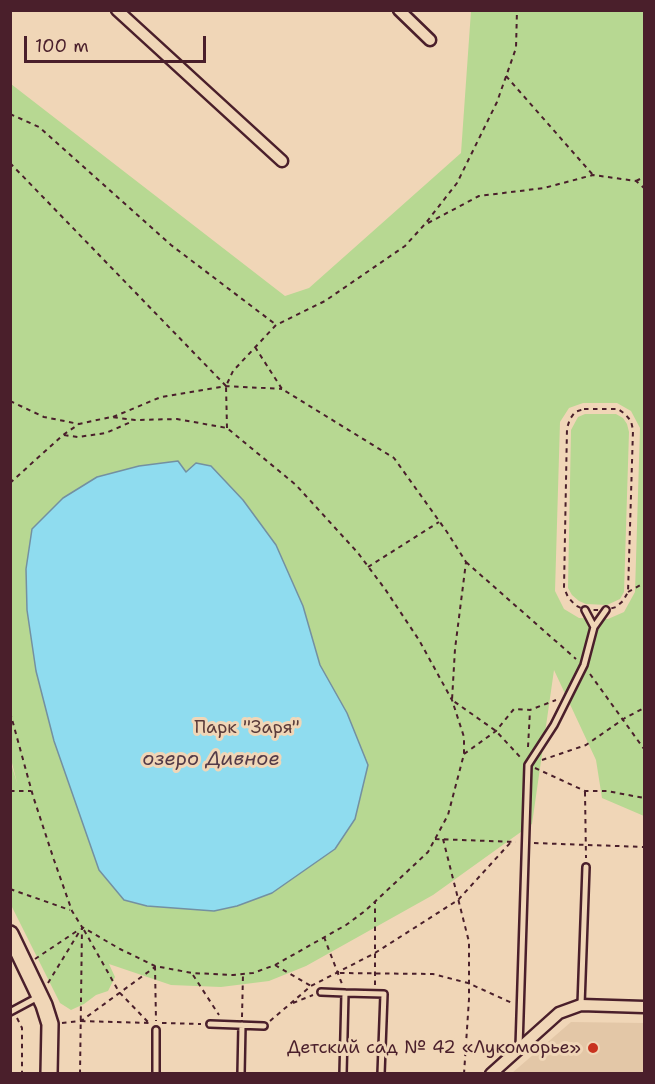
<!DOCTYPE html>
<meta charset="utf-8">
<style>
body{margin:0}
#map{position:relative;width:655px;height:1084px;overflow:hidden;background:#f0d6b7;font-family:"Shantell Sans",sans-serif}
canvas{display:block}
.frame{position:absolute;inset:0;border:12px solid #4a1f2b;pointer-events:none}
.scale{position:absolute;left:24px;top:36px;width:182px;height:27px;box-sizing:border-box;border:3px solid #4a1f2b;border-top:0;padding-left:8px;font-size:18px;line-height:21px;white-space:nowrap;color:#4a1f2b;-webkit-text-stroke:4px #f0d6b7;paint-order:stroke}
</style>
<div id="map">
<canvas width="655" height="1084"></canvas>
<div class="frame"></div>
<div class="scale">100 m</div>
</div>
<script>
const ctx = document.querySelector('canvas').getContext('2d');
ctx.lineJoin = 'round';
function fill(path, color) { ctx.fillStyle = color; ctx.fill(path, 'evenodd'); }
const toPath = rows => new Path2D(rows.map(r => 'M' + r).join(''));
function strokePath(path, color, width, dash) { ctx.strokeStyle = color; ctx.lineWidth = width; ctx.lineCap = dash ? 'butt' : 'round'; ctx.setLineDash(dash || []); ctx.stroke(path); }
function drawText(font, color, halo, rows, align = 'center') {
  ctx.font = font + ' "Shantell Sans",sans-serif'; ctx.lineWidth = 6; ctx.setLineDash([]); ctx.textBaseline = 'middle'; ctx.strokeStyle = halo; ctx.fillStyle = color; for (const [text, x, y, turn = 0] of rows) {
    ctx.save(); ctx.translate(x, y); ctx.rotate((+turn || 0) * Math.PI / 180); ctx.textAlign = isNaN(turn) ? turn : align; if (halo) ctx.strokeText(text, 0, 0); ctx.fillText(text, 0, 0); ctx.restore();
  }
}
fill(toPath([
 [571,1022,644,1023,644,1073,512,1073]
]), '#e3c7a7');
fill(toPath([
 [471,11,644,11,644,816,602,798,596,760,554,670,532,824,433,895,306,966,269,981,221,987,171,985,109,964,115,977,108,991,96,995,84,1004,71,1010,60,1003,11,905,10,760,17,783,10,755,11,84,285,296,309,288,461,153],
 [583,403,617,403,631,411,640,428,635,592,624,612,608,619,579,618,564,609,555,591,560,422,569,408],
 [585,414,616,414,623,418,627,424,629,432,624,592,620,599,607,605,586,604,579,601,572,595,568,588,571,430,578,417]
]), '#b7d892');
const water = toPath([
 [178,461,186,472,196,463,211,466,243,500,276,545,303,606,320,665,347,713,368,765,355,819,335,849,272,893,237,906,214,911,147,906,124,900,99,870,54,741,36,671,27,610,26,569,32,529,63,498,97,477,139,466,178,461]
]);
fill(water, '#8fdcef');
strokePath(water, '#7390a1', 1.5);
const lane = toPath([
 [585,610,594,627],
 [321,992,345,993],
 [581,1005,586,867],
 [10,1012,38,997],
 [210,1024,264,1026],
 [519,1047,528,765,554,725,584,665,594,627,606,610],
 [156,1074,156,1030],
 [241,1074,242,1025],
 [343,1074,345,993,384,994,381,1074]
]);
const street = toPath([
 [117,10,282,161],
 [399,10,430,40],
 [491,1074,559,1013,581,1005,644,1007]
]);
const secondary = toPath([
 [10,934,44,1005,50,1024,49,1074]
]);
strokePath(lane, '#4a1f2b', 10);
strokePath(street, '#4a1f2b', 15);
strokePath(secondary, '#4a1f2b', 20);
strokePath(toPath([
 [506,76,593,175],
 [10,114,39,127,171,245,275,324],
 [10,163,226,386],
 [636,181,644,177],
 [428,223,479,196,544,188,593,175,636,181,644,188],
 [255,347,282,389,394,458,447,532,466,562,455,649,452,700,496,731,521,758],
 [10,401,44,417,79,424],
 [584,409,618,409,625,414,631,421,633,430,628,592,623,601,616,607,606,610,585,610,575,605,568,597,564,588,567,428,570,419,575,412,584,409],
 [113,417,161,397,226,386,282,389],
 [227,428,226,386,233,371,276,325,325,301,405,246,425,224,457,183,497,102,516,48,517,10],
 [64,435,78,437,106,433,133,421],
 [10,483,63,435,79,424,111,417,135,420,177,419,227,428,296,485,358,553,385,589,419,640,452,700,464,737,464,754,448,815,428,852,365,911,346,925,275,965,253,973,233,975,192,973,155,966,120,949,82,927,72,911,54,860,33,796,10,712],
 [466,562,576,659],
 [368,567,439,522],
 [628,592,644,583],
 [590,674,644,749],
 [528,747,530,711],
 [464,754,496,731,514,709,530,710,556,700],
 [542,760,586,745,625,718,644,708],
 [535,768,585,791,607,791,644,798],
 [10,791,31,791],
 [585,792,586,858],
 [435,839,516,842],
 [443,839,469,942,469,999,464,1074],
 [534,843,644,847],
 [10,889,70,910],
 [84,930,119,992,149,1023],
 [324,937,342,984],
 [35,959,80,929],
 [275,965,311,986],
 [155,966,156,1021],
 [340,973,433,974,468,983,512,1003],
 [193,975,219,1015],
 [48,983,81,929],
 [375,985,375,901],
 [293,1003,313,995],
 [242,1017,243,974],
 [17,1018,22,1028,22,1074],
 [81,1021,150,1023],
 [270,1021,311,986,375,953,458,900,511,842],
 [62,1023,81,1021,155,967],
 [162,1023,201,1024],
 [80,1074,82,927]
]), '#4a1f2b', 2, [4.5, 4.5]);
strokePath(lane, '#f0d6b7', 5);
strokePath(street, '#f0d6b7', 10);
strokePath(secondary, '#f0d6b7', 15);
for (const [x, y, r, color] of [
 [593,1048,6,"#c8321e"]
]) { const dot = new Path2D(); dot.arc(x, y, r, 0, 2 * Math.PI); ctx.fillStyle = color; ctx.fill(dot); strokePath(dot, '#f0d6b7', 2); }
drawText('18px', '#5a3b3a', '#f0d6b7', [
 ["Парк \"Заря\"",247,728]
]);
drawText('18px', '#4a1f2b', '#f0d6b7', [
 ["Детский сад № 42 «Лукоморье»",581,1048]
], 'right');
drawText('italic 20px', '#543b48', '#f0d6b7', [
 ["озеро Дивное",211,760]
]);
</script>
